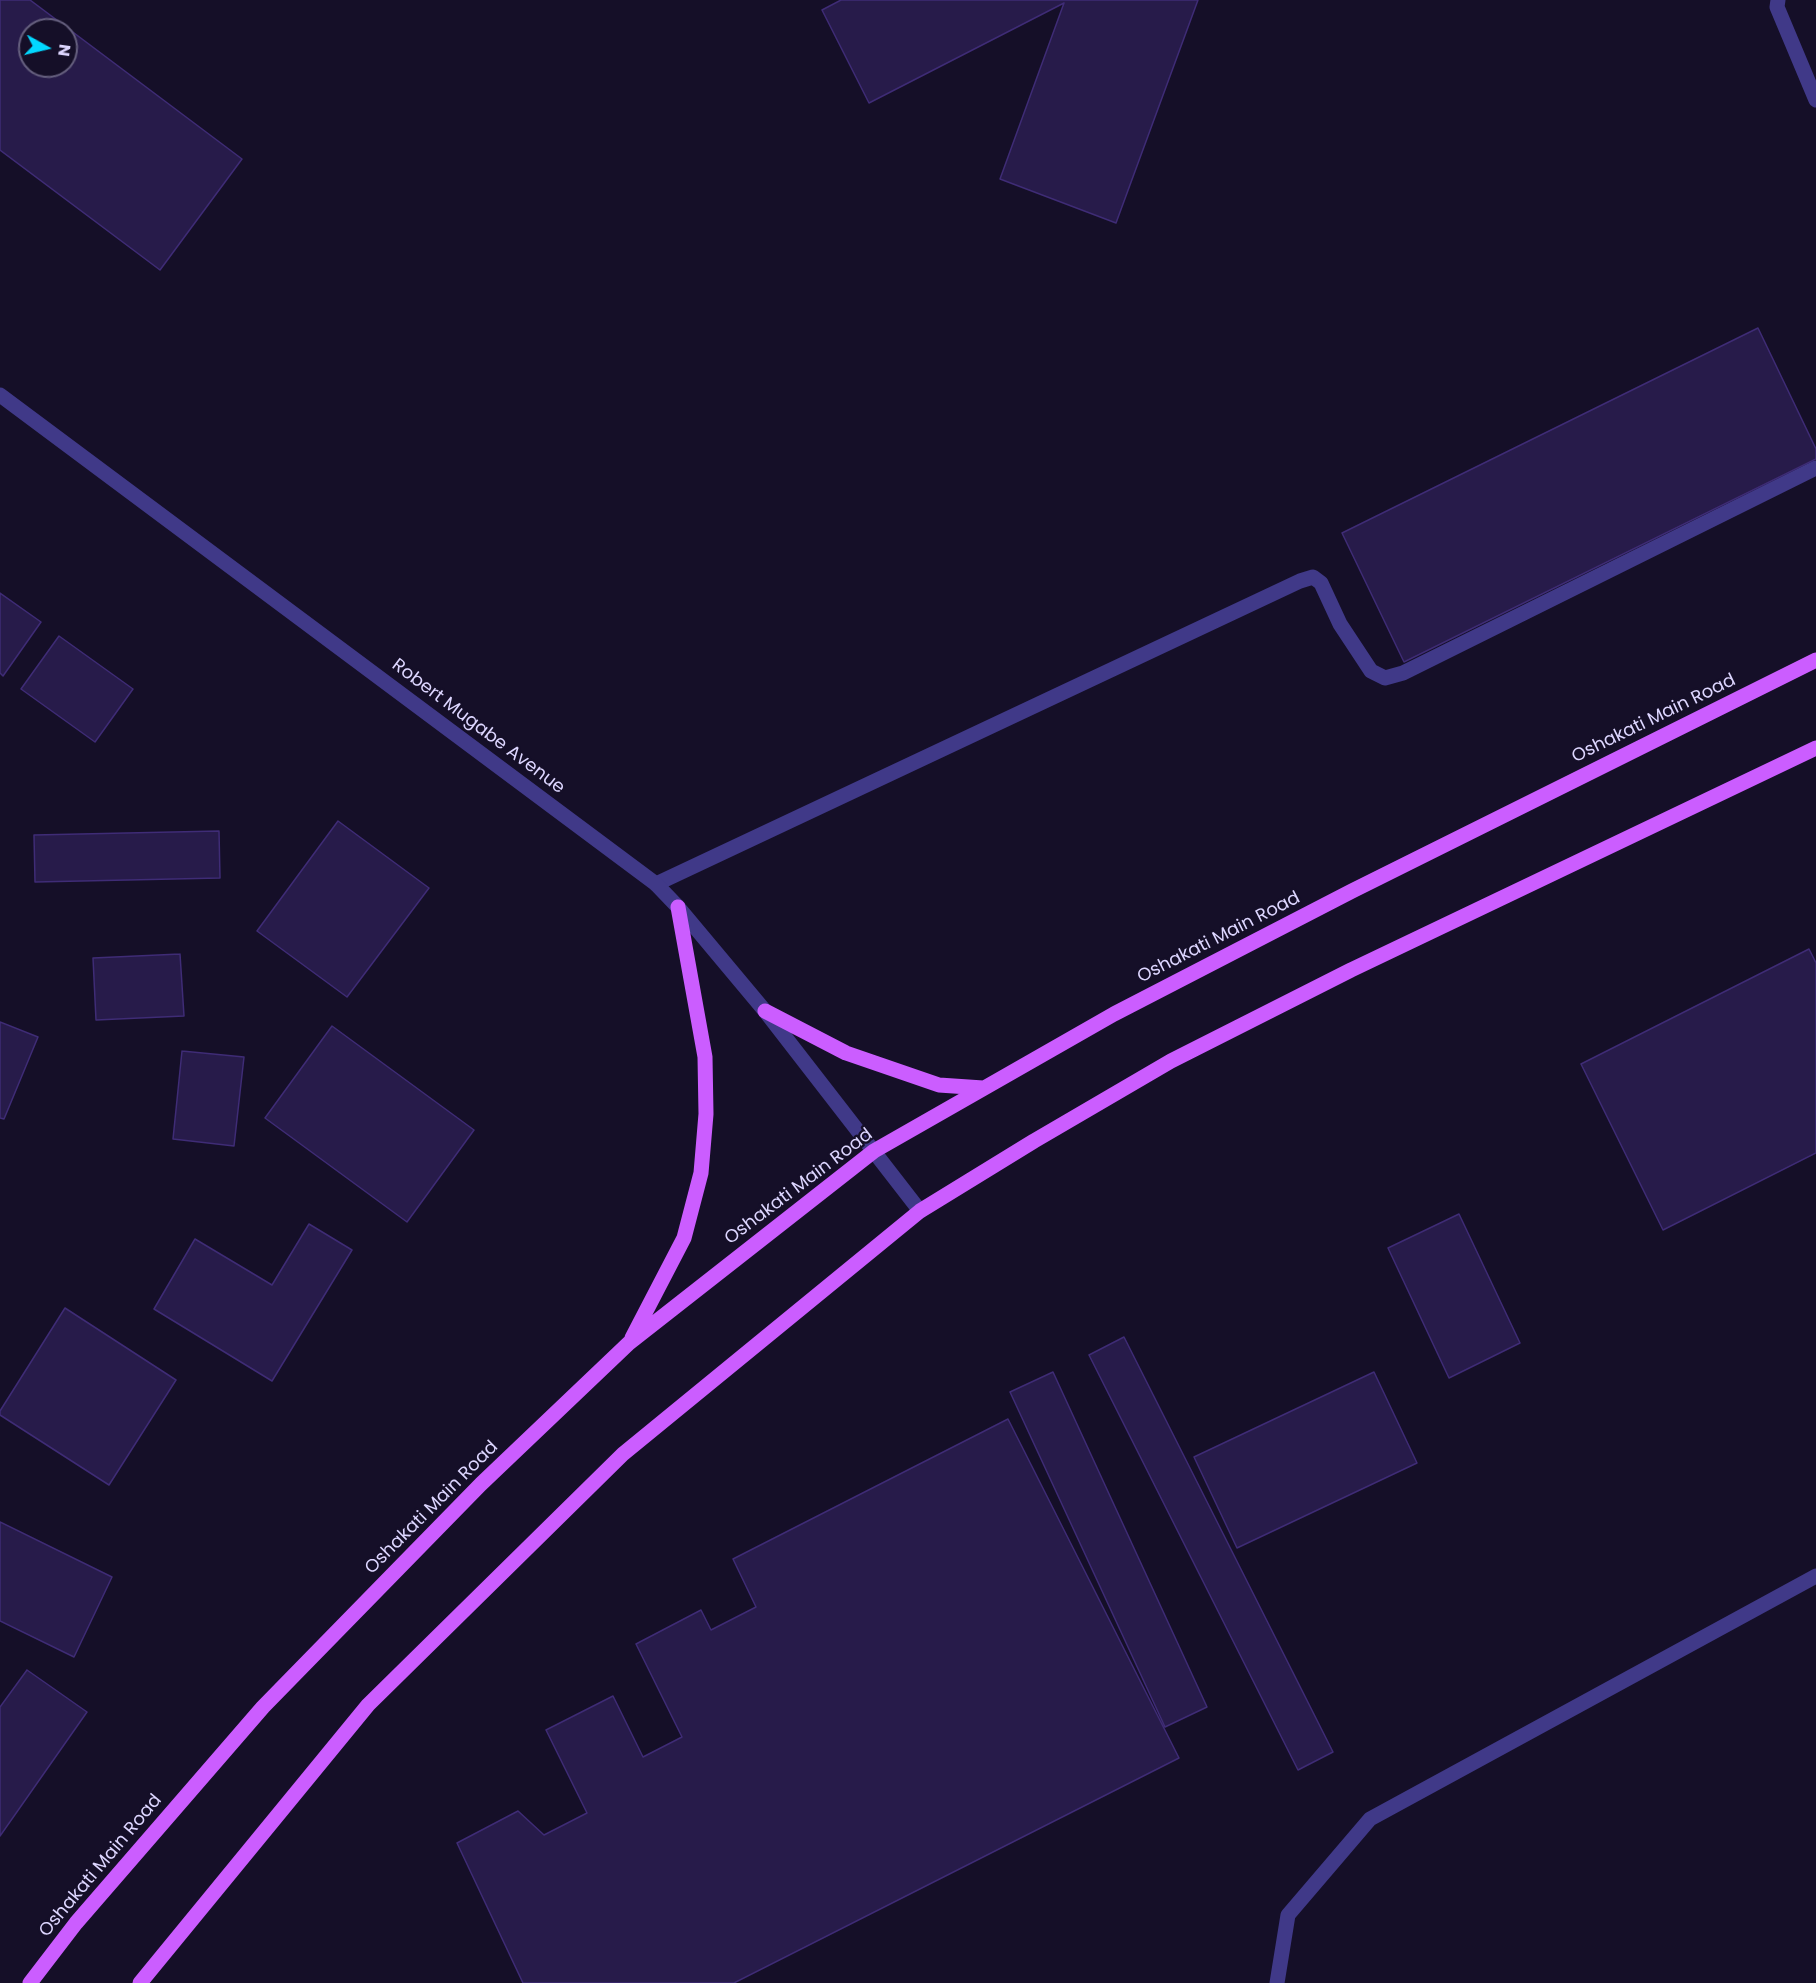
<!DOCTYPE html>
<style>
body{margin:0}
#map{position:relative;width:1816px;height:1983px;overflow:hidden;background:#150f28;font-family:Poppins,sans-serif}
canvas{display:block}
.north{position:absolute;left:18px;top:18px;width:60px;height:60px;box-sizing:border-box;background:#150f28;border:2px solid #655f7e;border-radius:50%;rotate:98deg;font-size:16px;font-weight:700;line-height:24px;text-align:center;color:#ddd6ff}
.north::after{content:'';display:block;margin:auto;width:21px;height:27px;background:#02d8ff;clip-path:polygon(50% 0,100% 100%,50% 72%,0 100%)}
</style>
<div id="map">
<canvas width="1816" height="1983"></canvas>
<div class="north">N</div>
</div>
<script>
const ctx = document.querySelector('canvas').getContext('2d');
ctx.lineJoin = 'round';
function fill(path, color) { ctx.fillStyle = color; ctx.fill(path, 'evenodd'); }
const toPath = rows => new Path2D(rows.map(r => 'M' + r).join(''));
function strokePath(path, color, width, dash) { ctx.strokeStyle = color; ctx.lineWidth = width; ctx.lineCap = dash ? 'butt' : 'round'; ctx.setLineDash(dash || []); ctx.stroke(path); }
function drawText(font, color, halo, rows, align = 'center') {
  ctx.font = font + ' Poppins,sans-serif'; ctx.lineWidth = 4.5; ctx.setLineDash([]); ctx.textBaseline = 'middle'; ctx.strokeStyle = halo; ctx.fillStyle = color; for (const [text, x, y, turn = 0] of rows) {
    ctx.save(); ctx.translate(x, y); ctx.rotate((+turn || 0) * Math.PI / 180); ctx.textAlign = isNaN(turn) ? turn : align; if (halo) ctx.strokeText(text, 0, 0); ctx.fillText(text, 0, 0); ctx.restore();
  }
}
const building = toPath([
 [0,0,30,0,242,159,160,270,0,150,0,0],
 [30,30,66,30,66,66,30,66,30,30],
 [841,0,1198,0,1116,223,1000,179,1064,3,869,103,822,10,841,0],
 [1758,328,1816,449,1816,459,1404,662,1342,533,1758,328],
 [0,593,41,622,3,676,0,673,0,593],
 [59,636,133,689,95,742,21,689,59,636],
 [338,821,429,888,347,997,257,931,338,821],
 [219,831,220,878,35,882,34,835,219,831],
 [1809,949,1816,963,1816,1153,1663,1230,1581,1064,1809,949],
 [180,954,184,1016,96,1020,93,958,180,954],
 [0,1022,38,1037,4,1119,0,1118,0,1022],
 [332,1026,474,1130,407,1222,265,1118,332,1026],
 [182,1051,244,1057,234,1146,173,1139,182,1051],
 [1459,1214,1520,1343,1449,1378,1388,1248,1459,1214],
 [309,1224,352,1250,272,1381,154,1309,195,1239,272,1285,309,1224],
 [65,1308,176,1380,109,1485,0,1415,0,1411,65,1308],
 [1124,1337,1333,1752,1298,1770,1089,1355,1124,1337],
 [1053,1372,1207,1707,1165,1727,1010,1392,1053,1372],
 [1374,1372,1417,1463,1237,1548,1194,1457,1374,1372],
 [1008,1419,1179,1758,734,1983,523,1983,457,1843,518,1811,544,1835,587,1813,546,1730,613,1696,643,1757,682,1737,636,1644,701,1610,711,1630,756,1607,733,1559,1008,1419],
 [0,1522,112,1577,74,1657,0,1621,0,1522],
 [27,1670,87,1712,0,1836,0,1707,27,1670]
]);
fill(building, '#271b4a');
strokePath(building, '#3f2c76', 1.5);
strokePath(toPath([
 [1778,0,1777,7,1816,100],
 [656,884,1300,581,1313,577,1321,583,1340,624,1371,671,1385,678,1403,673,1816,468],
 [1277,1983,1288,1915,1370,1819,1816,1576]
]), '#403988', 15);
strokePath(toPath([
 [0,395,656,884,678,907,765,1011,920,1211]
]), '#403988', 15);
strokePath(toPath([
 [765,1011,846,1053,939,1085,983,1088],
 [632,1338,684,1238,701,1173,706,1114,705,1057,678,907],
 [30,1983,76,1923,263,1707,481,1484,629,1343,874,1151,1114,1014,1352,891,1816,660],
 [140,1983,368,1705,623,1454,920,1211,1034,1141,1171,1061,1351,970,1816,748]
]), '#cb5dff', 15);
drawText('18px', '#ddd6ff', '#150f28', [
 ["Oshakati Main Road",1654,719,-26],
 ["Robert Mugabe Avenue",478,727,37],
 ["Oshakati Main Road",1219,938,-27],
 ["Oshakati Main Road",799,1187,-37],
 ["Oshakati Main Road",432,1508,-45],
 ["Oshakati Main Road",101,1866,-50]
]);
</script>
